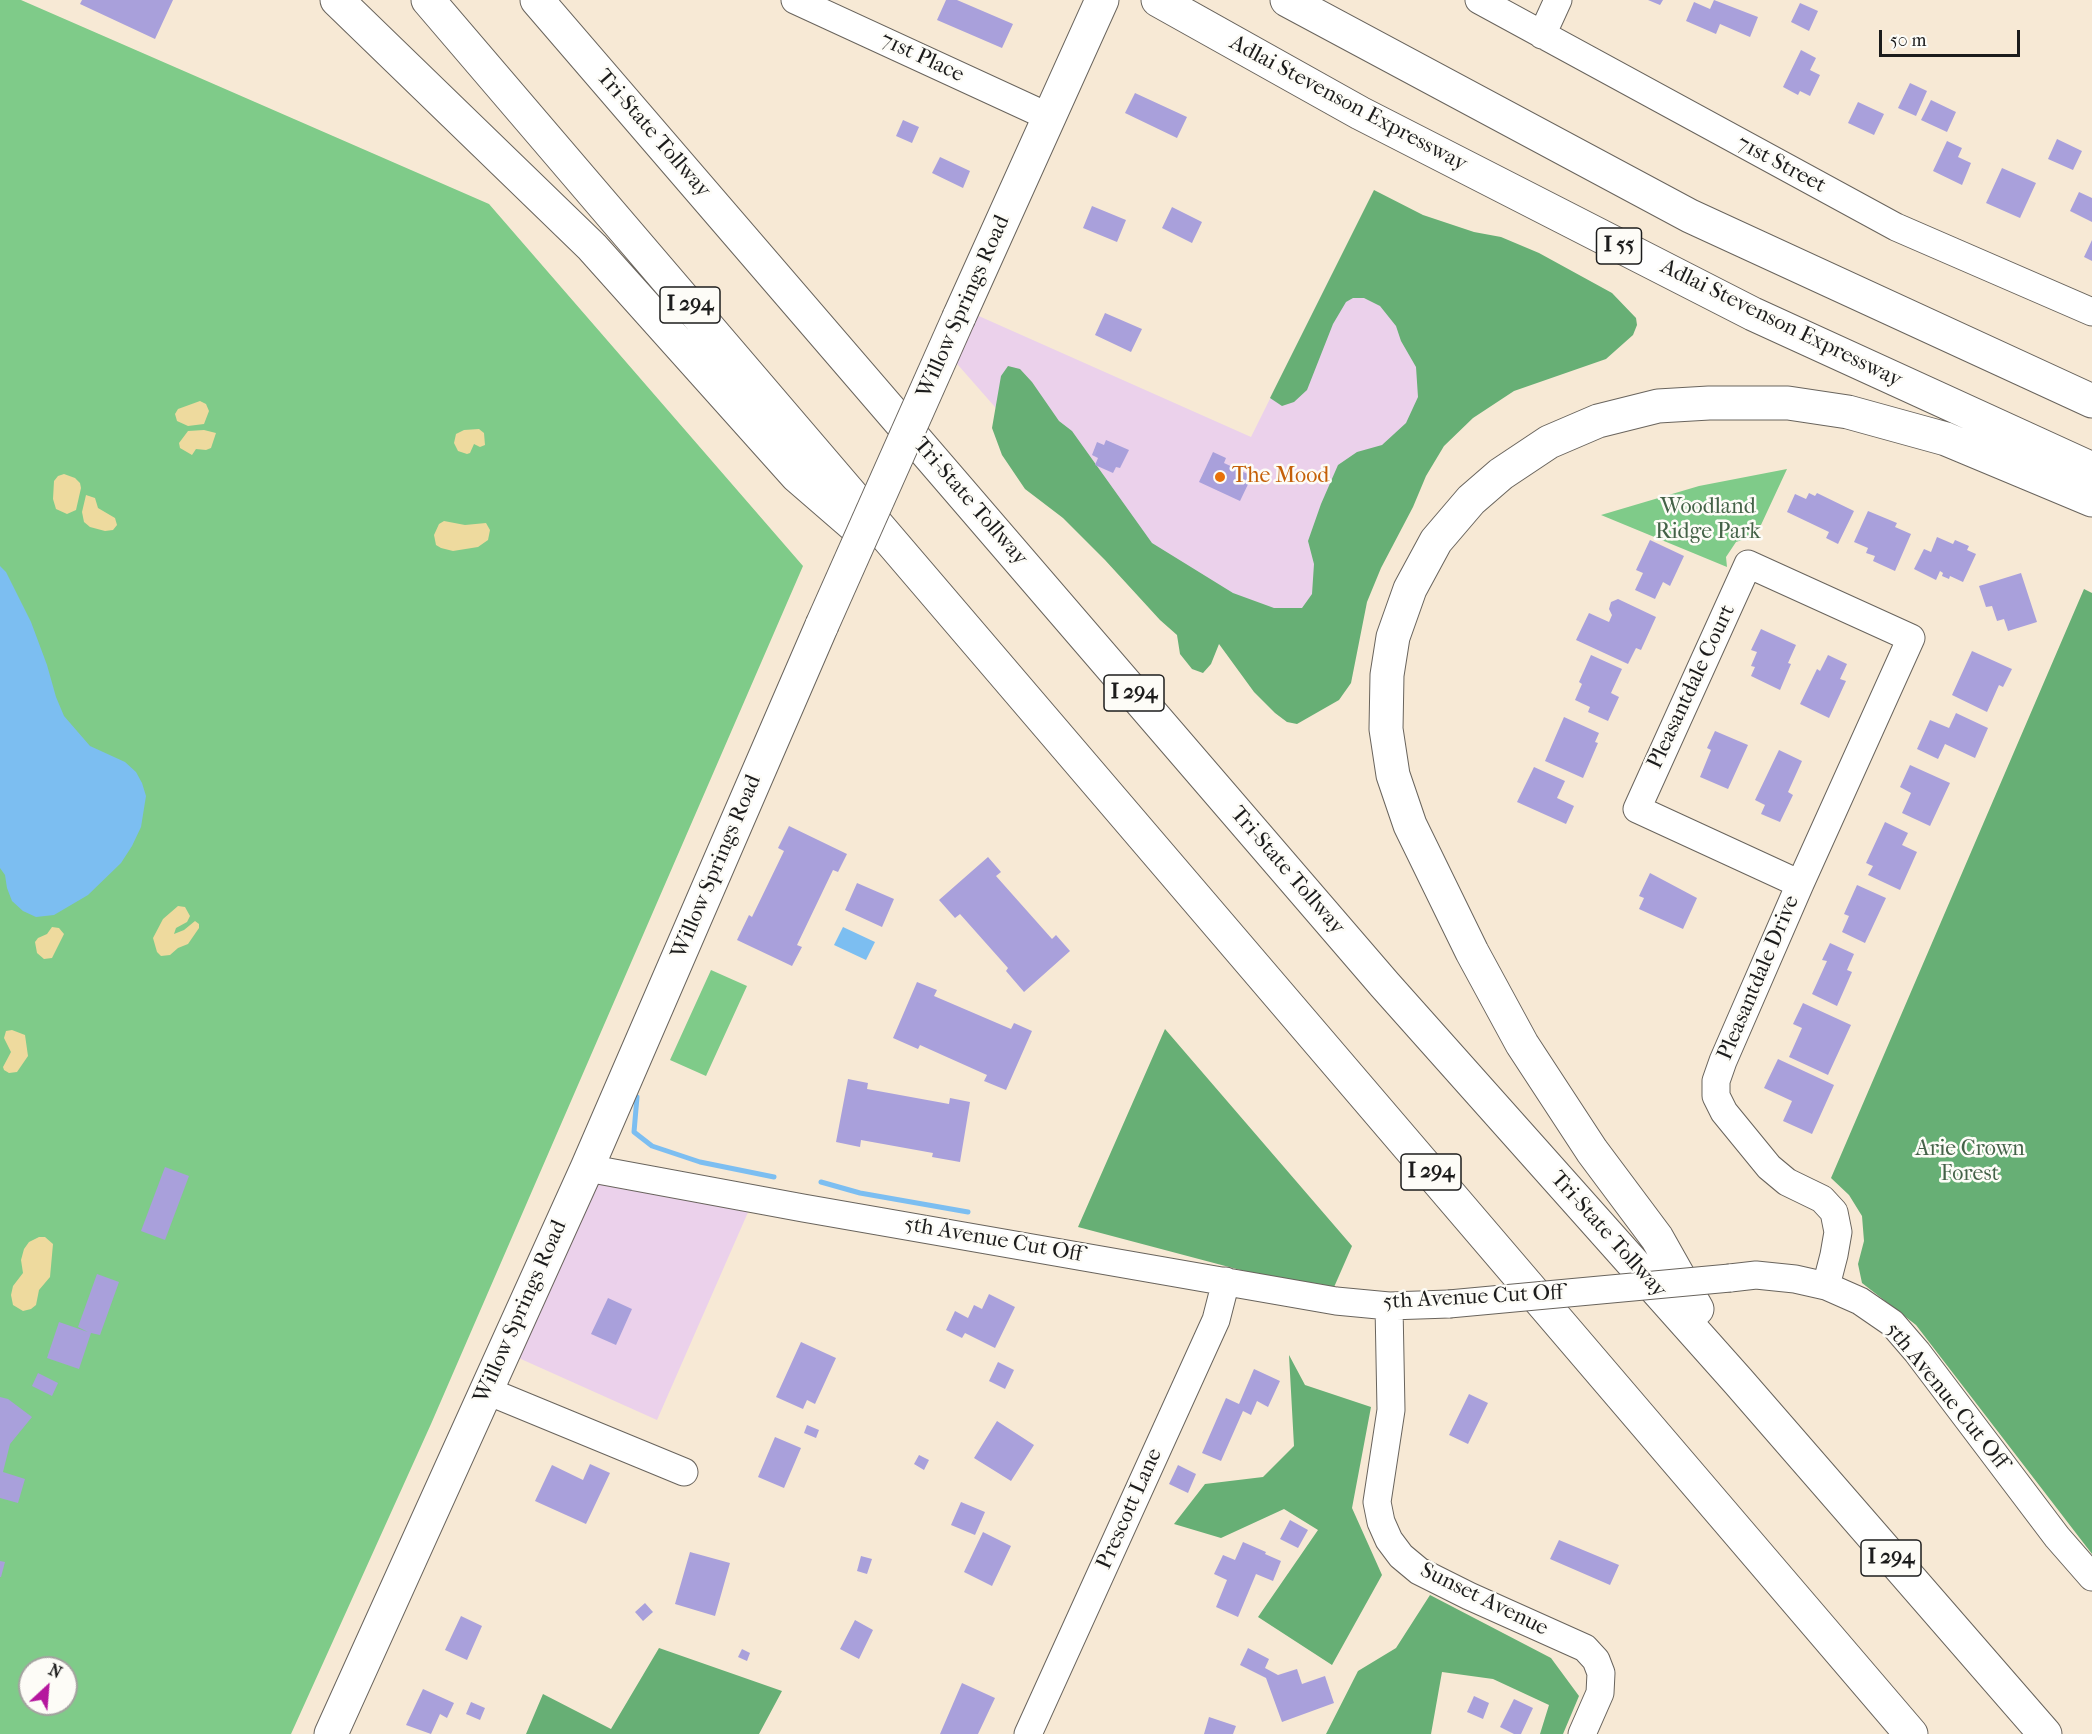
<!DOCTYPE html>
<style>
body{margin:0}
#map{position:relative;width:2092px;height:1734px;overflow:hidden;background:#f7e9d5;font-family:"IM FELL French Canon",serif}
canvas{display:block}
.north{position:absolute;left:18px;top:1656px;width:60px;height:60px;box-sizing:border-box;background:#fdfcf7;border:2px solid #a3a29f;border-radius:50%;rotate:26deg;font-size:16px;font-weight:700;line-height:24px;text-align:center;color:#1c1c1c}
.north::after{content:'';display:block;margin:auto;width:21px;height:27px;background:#b5179e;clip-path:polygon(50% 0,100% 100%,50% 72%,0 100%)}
.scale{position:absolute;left:1879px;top:30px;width:141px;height:27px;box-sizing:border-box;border:3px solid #1c1c1c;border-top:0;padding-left:8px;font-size:18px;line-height:21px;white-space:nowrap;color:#1c1c1c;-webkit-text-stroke:4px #fdfcf7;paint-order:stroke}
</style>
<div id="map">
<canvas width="2092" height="1734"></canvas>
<div class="north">N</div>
<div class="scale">50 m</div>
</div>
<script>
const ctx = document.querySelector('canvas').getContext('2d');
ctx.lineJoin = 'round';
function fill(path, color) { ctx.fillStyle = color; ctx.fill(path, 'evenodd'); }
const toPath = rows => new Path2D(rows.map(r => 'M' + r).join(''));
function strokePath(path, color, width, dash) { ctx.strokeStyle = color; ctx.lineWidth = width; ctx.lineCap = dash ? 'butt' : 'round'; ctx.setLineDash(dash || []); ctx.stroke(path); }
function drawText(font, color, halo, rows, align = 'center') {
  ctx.font = font + ' "IM FELL French Canon",serif'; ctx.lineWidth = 5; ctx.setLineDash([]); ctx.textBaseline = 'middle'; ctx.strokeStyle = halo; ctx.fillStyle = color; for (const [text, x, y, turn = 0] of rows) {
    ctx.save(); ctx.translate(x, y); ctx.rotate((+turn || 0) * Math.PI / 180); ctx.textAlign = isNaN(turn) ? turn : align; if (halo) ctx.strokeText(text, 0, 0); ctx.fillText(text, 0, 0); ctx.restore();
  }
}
fill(toPath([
 [1332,274,1475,347,1310,663,1233,634,1206,647,951,357,972,313,1251,437],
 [594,1175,749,1210,657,1420,512,1355]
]), '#ebd1eb');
fill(toPath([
 [0,0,21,0,489,204,803,566,431,1424,291,1734,0,1734],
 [30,1668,66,1668,66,1704,30,1704],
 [1787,469,1754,540,1745,539,1736,542,1726,557,1727,567,1601,515,1699,486],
 [711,970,747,986,706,1076,670,1060]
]), '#7fcb89');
fill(toPath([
 [1374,190,1423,215,1474,232,1501,237,1539,253,1612,293,1636,318,1637,325,1633,335,1606,359,1514,391,1473,418,1444,446,1426,476,1413,507,1381,568,1367,602,1351,683,1339,700,1297,724,1287,722,1275,713,1254,692,1219,644,1211,664,1203,673,1192,669,1180,654,1177,635,1160,620,1105,560,1063,518,1025,489,1002,455,992,428,1001,376,1008,366,1020,369,1032,382,1059,421,1072,431,1152,543,1233,593,1274,608,1302,608,1312,594,1314,564,1308,541,1321,504,1338,465,1357,452,1382,445,1406,423,1418,397,1416,367,1401,341,1396,326,1380,306,1364,298,1353,298,1346,302,1333,324,1307,390,1294,402,1282,406,1270,398],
 [2084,589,2092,593,2092,1554,1916,1325,1862,1283,1858,1264,1864,1241,1862,1216,1849,1195,1831,1178],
 [1165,1029,1352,1246,1331,1294,1078,1227],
 [1289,1355,1305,1385,1371,1407,1352,1508,1382,1575,1332,1665,1258,1617,1318,1530,1284,1509,1221,1538,1174,1524,1205,1484,1263,1477,1294,1446],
 [1430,1595,1551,1658,1579,1696,1563,1734,1540,1734,1549,1705,1493,1679,1442,1672,1431,1734,1326,1734,1358,1671,1396,1648],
 [659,1648,782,1691,759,1734,526,1734,543,1694,611,1729]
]), '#67af75');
fill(toPath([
 [200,401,206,404,209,411,204,424,188,426,177,421,175,414,178,409],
 [479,429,484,433,485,445,480,447,474,444,470,453,467,454,458,451,454,443,456,434,464,430],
 [204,430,216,433,211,448,206,450,196,449,192,455,180,448,179,443,188,431],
 [64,474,75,478,80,483,81,488,76,510,67,514,56,509,53,499,54,481,58,476],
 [86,495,95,498,98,508,115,518,117,525,113,530,105,531,90,527,84,522,82,512],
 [444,521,465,525,486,523,490,530,488,540,478,547,453,551,441,548,436,545,434,535,439,524],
 [178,906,185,907,190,916,187,922,176,928,174,934,184,930,195,921,199,924,199,928,188,944,178,948,170,955,161,956,157,952,153,938,163,919],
 [52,927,59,928,64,934,52,958,44,959,37,953,35,942,38,938,47,934],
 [12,1030,25,1035,28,1056,17,1072,9,1073,4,1070,3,1067,11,1052,4,1038,6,1031],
 [39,1237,45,1237,53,1244,50,1277,39,1290,36,1305,31,1309,23,1311,13,1305,11,1295,13,1286,23,1273,21,1260,24,1249,29,1242]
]), '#eeda9e');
fill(toPath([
 [0,566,6,572,31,622,47,665,56,697,64,716,90,746,125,762,136,772,142,783,146,796,141,827,132,846,121,863,88,895,54,915,36,917,23,911,12,901,7,888,5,875,0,868],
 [843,927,875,942,866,960,834,945]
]), '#7cbef1');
strokePath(toPath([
 [637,1097,634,1132,652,1146,700,1162,774,1177],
 [821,1182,860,1193,968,1212]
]), '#7cbef1', 5);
fill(toPath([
 [82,0,173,0,155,39,80,4],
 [946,0,957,0,1013,24,1002,48,937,20],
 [1648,0,1663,0,1660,5],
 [1714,0,1758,17,1750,37,1720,24,1716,34,1686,21,1694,2,1710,9],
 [1800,3,1818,11,1809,31,1791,22],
 [1801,50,1816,58,1810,70,1820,75,1810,96,1800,91,1798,95,1783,87],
 [1910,83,1927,91,1916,116,1898,108],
 [1135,93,1187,117,1177,138,1125,113],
 [1931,100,1956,112,1947,132,1921,120],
 [1858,102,1884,114,1874,135,1848,123],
 [903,120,919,127,912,143,896,136],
 [2057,139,2082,151,2073,170,2048,159],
 [1947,141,1962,148,1958,157,1971,163,1962,185,1933,171],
 [940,157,970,171,963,188,932,173],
 [2002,168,2036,183,2020,218,1986,203],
 [2079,192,2092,198,2092,222,2070,211],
 [1092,206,1126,220,1117,242,1083,228],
 [1172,207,1202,222,1192,243,1162,228],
 [2092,240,2092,261,2084,257],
 [1105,313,1142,329,1131,352,1095,335],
 [1106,440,1129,450,1120,468,1116,467,1113,473,1095,465,1098,458,1092,455,1097,442,1104,445],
 [1213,452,1226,458,1224,463,1252,476,1240,501,1199,482],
 [1809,493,1815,496,1817,493,1854,511,1838,544,1826,538,1829,532,1787,512,1795,494,1806,499],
 [1868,511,1897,523,1895,527,1911,534,1895,571,1873,561,1875,556,1866,553,1868,548,1854,542],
 [1937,537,1953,544,1955,540,1969,546,1967,550,1976,554,1963,582,1950,576,1949,579,1942,576,1943,573,1940,571,1936,580,1914,569,1924,549,1931,552],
 [1650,540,1684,556,1670,586,1663,582,1655,599,1635,590,1643,573,1636,570],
 [2021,573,2037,622,2008,631,2004,619,1997,621,1992,606,1986,607,1979,586],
 [1618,599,1656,617,1641,650,1636,648,1628,664,1576,640,1589,613,1609,622,1612,615,1609,609,1611,602],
 [1761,629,1796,645,1788,663,1791,664,1780,690,1751,676,1755,667,1751,666,1757,652,1751,650],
 [1972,651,2012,669,2003,687,1999,685,1987,712,1952,695],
 [1591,655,1622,669,1611,693,1619,697,1608,721,1588,712,1590,707,1575,700,1582,684,1579,682],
 [1828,655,1847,664,1840,679,1846,681,1829,718,1800,704,1817,669,1820,671],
 [1956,713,1988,728,1975,758,1945,744,1938,759,1917,749,1930,720,1949,728],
 [1564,717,1599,733,1595,742,1598,743,1583,778,1545,761],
 [1715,731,1748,745,1728,789,1700,777,1711,750,1707,748],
 [1779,750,1802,761,1788,792,1793,795,1780,822,1761,814,1765,805,1755,800],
 [1910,765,1950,783,1930,826,1902,813,1911,793,1900,787],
 [1534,767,1565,781,1557,798,1574,806,1566,824,1517,802],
 [1885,822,1908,833,1902,845,1917,852,1900,890,1868,875,1873,866,1866,863],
 [789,826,847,854,838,872,833,870,797,945,802,947,792,966,737,940,749,915,752,917,784,851,778,848],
 [988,857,1001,872,996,876,1052,939,1056,935,1070,951,1024,992,1006,971,1008,968,960,914,955,918,939,900],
 [1650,873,1697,898,1683,929,1639,909,1644,898,1639,896],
 [857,883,894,899,882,927,845,910],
 [1857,885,1886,898,1865,943,1842,932,1849,916,1844,914],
 [1830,943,1854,954,1847,970,1852,972,1837,1006,1812,994,1827,961,1822,960],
 [917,982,937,990,934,996,1011,1029,1014,1023,1032,1031,1006,1090,984,1081,987,1075,920,1045,918,1049,893,1038],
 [1803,1003,1851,1025,1828,1075,1789,1057,1802,1028,1793,1024],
 [1778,1059,1834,1085,1812,1134,1783,1121,1792,1101,1764,1088],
 [848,1079,868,1083,867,1089,949,1104,950,1098,970,1102,960,1162,932,1157,933,1153,861,1140,860,1147,836,1142],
 [165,1167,189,1176,165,1240,141,1231],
 [97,1274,119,1282,100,1335,91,1333,79,1369,47,1358,59,1322,88,1332,78,1327],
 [989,1294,1015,1307,995,1348,965,1333,962,1338,946,1330,955,1311,968,1318,974,1305,982,1309],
 [608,1298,632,1309,616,1345,591,1334],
 [801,1342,836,1358,815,1404,807,1400,803,1409,776,1397],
 [998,1362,1014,1370,1005,1389,989,1381],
 [1254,1369,1280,1381,1268,1407,1257,1401,1251,1415,1243,1411,1221,1461,1202,1453,1226,1398,1239,1404],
 [38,1373,58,1383,52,1396,32,1386],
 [1469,1394,1488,1403,1468,1444,1449,1435],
 [0,1397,8,1399,32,1417,10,1444,3,1472,25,1479,18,1503,0,1498],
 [997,1421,1034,1445,1011,1481,974,1458],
 [807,1425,819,1430,816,1438,804,1433],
 [775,1437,801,1448,784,1488,758,1477],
 [919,1455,929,1460,924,1470,914,1464],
 [590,1464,610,1473,586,1524,535,1501,552,1465,583,1480],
 [1178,1465,1196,1474,1188,1493,1169,1484],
 [961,1502,985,1512,975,1535,951,1525],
 [1290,1520,1308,1530,1298,1548,1280,1539],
 [983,1532,1011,1546,992,1586,964,1572],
 [1559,1540,1619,1565,1610,1585,1550,1559],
 [1243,1542,1266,1552,1265,1554,1281,1561,1273,1581,1256,1574,1238,1617,1216,1607,1227,1580,1214,1574,1223,1555,1235,1560],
 [690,1552,730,1563,715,1616,675,1604],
 [861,1556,872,1559,867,1574,857,1571],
 [0,1561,5,1562,1,1577,0,1577],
 [645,1603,653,1612,643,1621,635,1612],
 [461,1616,482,1626,467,1660,445,1650],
 [855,1620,873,1630,859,1659,840,1649],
 [1248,1648,1269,1659,1265,1668,1278,1675,1297,1669,1302,1684,1325,1676,1334,1703,1282,1722,1266,1678,1240,1665],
 [742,1649,750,1653,747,1661,738,1657],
 [962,1683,995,1698,978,1734,940,1734],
 [423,1689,454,1703,447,1718,440,1714,431,1734,406,1725],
 [1474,1696,1489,1703,1483,1719,1467,1712],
 [1514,1699,1533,1708,1521,1734,1514,1734,1500,1727],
 [471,1702,485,1708,480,1720,466,1714],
 [1209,1717,1236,1726,1233,1734,1204,1734]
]), '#a9a0db');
const minor = toPath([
 [795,0,1049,117],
 [1479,0,1896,227,2092,312],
 [1542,35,1558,0],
 [1800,884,1637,809,1748,564,1911,638,1800,884,1723,1061,1716,1081,1716,1096,1724,1112,1769,1167,1787,1182,1822,1199,1834,1212,1838,1232,1834,1255,1826,1286],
 [587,1168,803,1208,1336,1301,1389,1306,1449,1304],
 [1730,1278,1756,1275,1795,1279,1826,1286,1860,1301,1892,1323,1917,1352,2057,1537,2092,1577],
 [1389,1306,1391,1410,1377,1502,1381,1522,1389,1540,1401,1556,1419,1571,1469,1596,1585,1648,1596,1660,1601,1673,1600,1693,1582,1734],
 [485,1390,684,1472],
 [1028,1734,1216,1320,1226,1281]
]);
const major = toPath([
 [959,317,1102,0],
 [331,1734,587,1168,822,625]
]);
const highway = toPath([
 [337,0,592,247,797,476,864,534],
 [428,0,1911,1734],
 [537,0,1385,985,1738,1381,2045,1734],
 [1158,0,1360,113,1753,314,2092,469],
 [1287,0,1690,216,2092,401],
 [1697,1309,1657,1238,1592,1151,1522,1044,1472,952,1410,825,1393,775,1386,729,1387,675,1393,637,1410,589,1436,541,1471,500,1501,474,1549,442,1598,421,1658,406,1709,403,1788,403,1848,412,1946,439,2092,500]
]);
strokePath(minor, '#69645d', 29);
strokePath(major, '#69645d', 35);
strokePath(highway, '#69645d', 35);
strokePath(minor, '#fff', 27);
strokePath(major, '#fff', 33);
strokePath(highway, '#fff', 33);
const minorBridge = toPath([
 [1449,1304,1730,1278]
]);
const majorBridge = toPath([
 [822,625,959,317]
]);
strokePath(minorBridge, '#69645d', 29, []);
strokePath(majorBridge, '#69645d', 35, []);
strokePath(minorBridge, '#fff', 27);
strokePath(majorBridge, '#fff', 33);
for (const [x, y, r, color] of [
 [1220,477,6,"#e8710a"]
]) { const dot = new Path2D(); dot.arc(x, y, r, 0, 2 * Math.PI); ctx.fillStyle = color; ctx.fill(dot); strokePath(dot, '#fdfcf7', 2); }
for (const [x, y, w] of [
 [1619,246,45],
 [690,305,60],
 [1134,693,60],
 [1431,1172,60],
 [1891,1558,60]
]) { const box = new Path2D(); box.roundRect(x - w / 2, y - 18, w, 36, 4.5); ctx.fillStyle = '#fdfcf7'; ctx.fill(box); strokePath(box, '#1c1c1c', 1.5); }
drawText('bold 21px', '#1c1c1c', null, [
 ["I 55",1619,246],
 ["I 294",690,305],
 ["I 294",1134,693],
 ["I 294",1431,1172],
 ["I 294",1891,1558]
]);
drawText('22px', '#1c1c1c', '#fdfcf7', [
 ["71st Place",922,58,25],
 ["Adlai Stevenson Expressway",1348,104,28],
 ["Tri-State Tollway",653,134,49],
 ["71st Street",1781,165,28],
 ["Willow Springs Road",964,307,-66],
 ["Adlai Stevenson Expressway",1781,324,26],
 ["Tri-State Tollway",970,502,49],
 ["Pleasantdale Court",1692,687,-65],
 ["Willow Springs Road",717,867,-67],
 ["Tri-State Tollway",1287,871,49],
 ["Pleasantdale Drive",1759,978,-67],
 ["Tri-State Tollway",1608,1235,48],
 ["5th Avenue Cut Off",993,1240,10],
 ["5th Avenue Cut Off",1473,1298,-3],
 ["Willow Springs Road",521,1312,-66],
 ["5th Avenue Cut Off",1946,1396,51],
 ["Prescott Lane",1130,1509,-66],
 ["Sunset Avenue",1484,1600,26]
]);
drawText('22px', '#c56008', '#fdfcf7', [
 ["The Mood",1232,477]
], 'left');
drawText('22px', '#446248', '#fdfcf7', [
 ["Woodland",1708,508],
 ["Ridge Park",1708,533],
 ["Arie Crown",1970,1150],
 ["Forest",1970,1175]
]);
</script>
